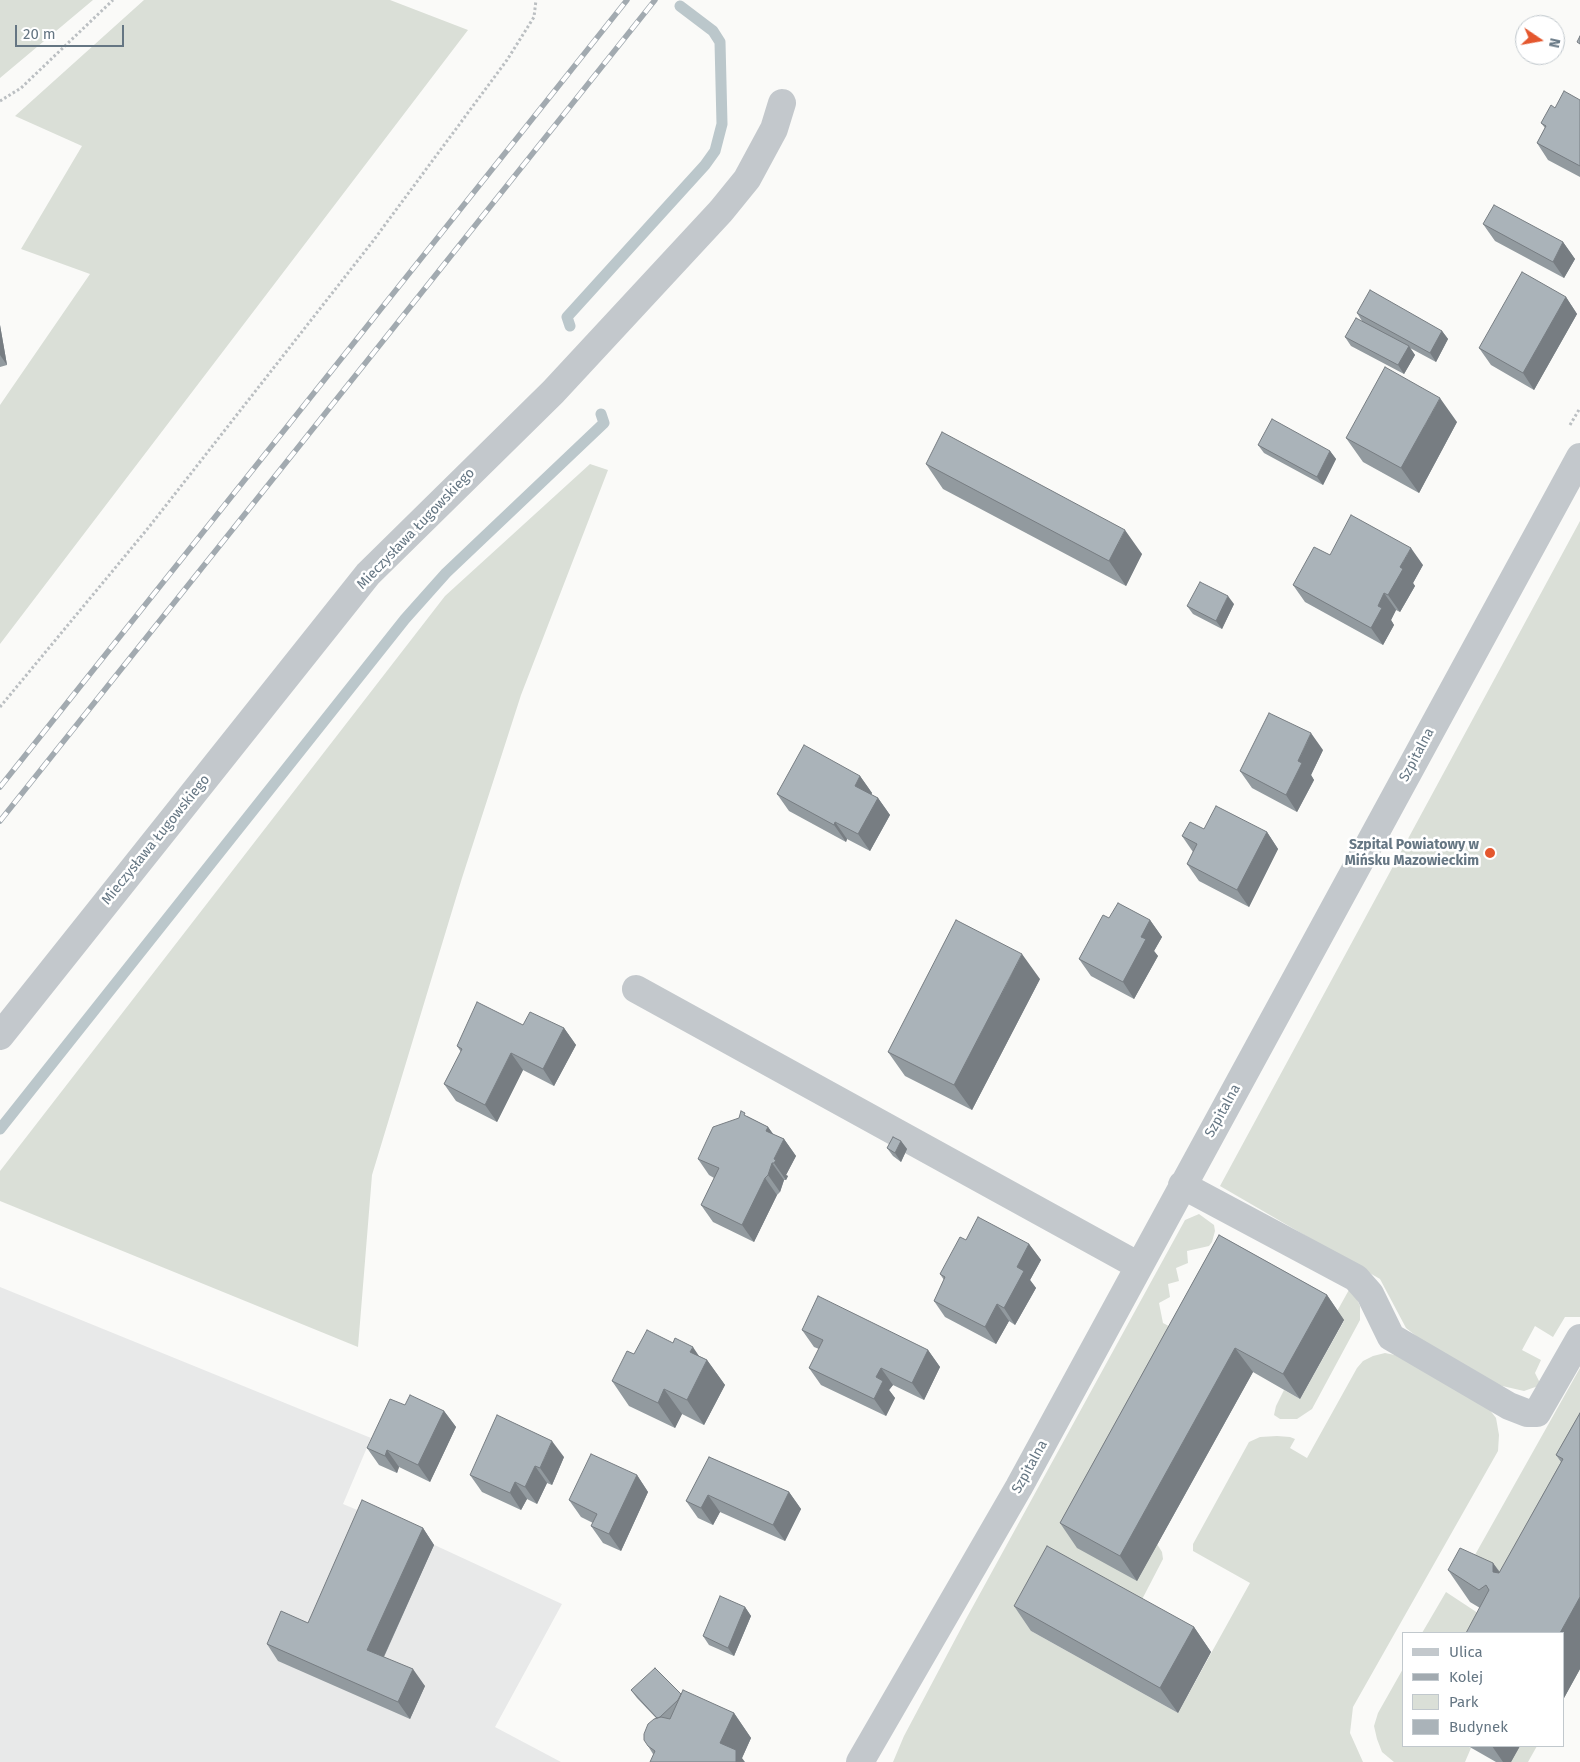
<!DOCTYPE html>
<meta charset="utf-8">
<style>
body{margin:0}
#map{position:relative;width:1580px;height:1762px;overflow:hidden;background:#fafaf8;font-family:"Fira Sans",sans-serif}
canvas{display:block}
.legend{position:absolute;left:1402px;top:1632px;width:162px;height:115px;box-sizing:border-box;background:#fff;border:1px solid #c1c8cd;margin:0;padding:6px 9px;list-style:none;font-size:15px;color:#657683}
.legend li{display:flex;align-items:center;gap:10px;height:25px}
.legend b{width:25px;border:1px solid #c1c8cd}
.north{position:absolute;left:1515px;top:15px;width:50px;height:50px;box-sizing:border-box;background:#fff;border:1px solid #c1c8cd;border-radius:50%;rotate:102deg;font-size:14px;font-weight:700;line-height:20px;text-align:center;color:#657683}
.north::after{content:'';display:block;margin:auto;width:18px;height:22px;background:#e4572e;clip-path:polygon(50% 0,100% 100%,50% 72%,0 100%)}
.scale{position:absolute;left:15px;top:25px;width:109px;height:22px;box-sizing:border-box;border:2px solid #657683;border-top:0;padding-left:6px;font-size:15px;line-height:18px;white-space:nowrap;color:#657683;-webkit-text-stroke:4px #fff;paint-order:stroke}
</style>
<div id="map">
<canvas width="1580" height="1762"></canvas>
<ul class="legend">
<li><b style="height:6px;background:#c3c8cc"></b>Ulica</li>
<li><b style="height:6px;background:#a2aab0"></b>Kolej</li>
<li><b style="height:14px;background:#dadfd7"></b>Park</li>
<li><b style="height:14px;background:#aab3b9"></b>Budynek</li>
</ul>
<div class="north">N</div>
<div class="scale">20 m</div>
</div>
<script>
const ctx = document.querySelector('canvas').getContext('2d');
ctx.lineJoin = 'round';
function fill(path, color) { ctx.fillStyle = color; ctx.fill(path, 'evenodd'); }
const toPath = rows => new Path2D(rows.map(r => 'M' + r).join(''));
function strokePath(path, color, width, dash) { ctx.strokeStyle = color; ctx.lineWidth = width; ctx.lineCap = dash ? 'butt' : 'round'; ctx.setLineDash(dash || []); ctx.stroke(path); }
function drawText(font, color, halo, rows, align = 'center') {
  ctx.font = font + ' "Fira Sans",sans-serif'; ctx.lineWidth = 5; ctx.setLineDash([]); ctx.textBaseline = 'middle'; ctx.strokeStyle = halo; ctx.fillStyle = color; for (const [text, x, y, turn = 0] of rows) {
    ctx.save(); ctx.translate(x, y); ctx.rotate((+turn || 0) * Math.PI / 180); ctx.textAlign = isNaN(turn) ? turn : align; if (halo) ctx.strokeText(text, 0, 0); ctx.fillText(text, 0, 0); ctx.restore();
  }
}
fill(toPath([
 [0,1287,371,1438,343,1504,374,1517,562,1604,495,1727,561,1762,0,1762]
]), '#e8e9e9');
fill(toPath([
 [0,0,93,0,0,78],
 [144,0,390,0,468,30,0,644,0,405,90,274,21,249,82,146,15,116],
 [590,464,608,470,521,695,462,878,372,1175,358,1347,0,1201,0,1171,445,596],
 [1580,521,1580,1317,1565,1317,1553,1337,1535,1326,1522,1350,1541,1360,1535,1373,1541,1385,1524,1391,1498,1385,1426,1344,1406,1328,1380,1279,1220,1186],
 [1199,1214,1214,1225,1215,1231,1212,1242,1209,1246,1187,1251,1188,1263,1176,1268,1179,1281,1168,1284,1170,1297,1159,1303,1163,1323,1193,1339,1157,1544,1162,1552,1163,1559,1136,1611,1031,1631,1178,1713,1250,1583,1193,1551,1193,1544,1249,1442,1260,1437,1277,1436,1290,1437,1295,1439,1290,1448,1307,1458,1357,1368,1363,1361,1373,1356,1385,1353,1395,1355,1486,1405,1496,1418,1499,1435,1498,1451,1353,1707,1350,1733,1363,1762,893,1762,904,1736,966,1619,1185,1220],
 [1350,1288,1355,1295,1360,1306,1360,1320,1312,1409,1297,1419,1280,1419,1274,1415,1276,1406,1284,1390,1300,1399,1344,1321,1335,1315],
 [1580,1368,1580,1485,1522,1605,1471,1562],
 [1446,1592,1490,1621,1506,1633,1422,1633],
 [1404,1667,1404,1746,1467,1746,1471,1748,1465,1762,1394,1762,1382,1752,1377,1739,1374,1726,1378,1713],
 [1520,1746,1537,1746,1528,1762,1511,1762]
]), '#dadfd7');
strokePath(toPath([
 [570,326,567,317,705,165,715,151,722,124,720,42,713,31,680,6],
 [0,1129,405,619,446,573,604,423,601,414]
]), '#bbc7cb', 11);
strokePath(toPath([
 [0,101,21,88,113,0],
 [1570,425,1580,408],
 [0,707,149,527,373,241,507,60,534,17,536,0]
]), '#bbbfc2', 3, [2.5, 2.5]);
strokePath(toPath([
 [636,989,1139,1266],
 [0,1036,368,574,553,392,721,211,747,179,774,129,782,103],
 [1182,1185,1356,1278,1370,1294,1391,1337,1509,1406,1527,1413,1537,1413,1580,1338],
 [860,1762,1019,1487,1580,457]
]), '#c3c8cc', 28);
const rail = toPath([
 [0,787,627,0],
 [0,821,655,0]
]);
strokePath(rail, '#a2aab0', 5.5);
strokePath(rail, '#fff', 4, [11]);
fill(toPath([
 [1580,100,1580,177,1548,160,1537,143,1545,128,1541,123,1555,108],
 [1483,224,1563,242,1575,259,1564,278,1495,241],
 [1566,297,1577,314,1534,390,1491,365,1479,348],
 [1357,313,1442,331,1448,339,1436,362,1410,348,1415,355,1404,374,1351,346,1345,337,1362,321],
 [0,325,7,365,0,367],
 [1457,422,1419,493,1363,462,1346,438],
 [1258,445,1330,451,1336,459,1323,485,1264,453],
 [926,464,1142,554,1126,586,943,489],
 [1330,555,1423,565,1413,583,1415,586,1400,612,1396,610,1391,620,1394,625,1383,645,1305,602,1293,585],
 [1234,604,1222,629,1193,614,1187,606],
 [1323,750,1311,775,1314,780,1297,812,1252,788,1240,771],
 [860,776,872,793,871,795,878,798,890,815,870,851,847,839,846,842,789,811,777,794],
 [1204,829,1267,832,1278,849,1249,907,1199,881,1187,864,1193,852,1182,836],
 [1109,918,1150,920,1162,937,1154,951,1158,956,1134,999,1091,976,1079,959],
 [1040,979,972,1110,905,1076,888,1052],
 [523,1025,564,1028,576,1045,554,1086,523,1070,497,1122,456,1101,444,1084,461,1052,457,1046],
 [747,1116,768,1127,774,1135,784,1139,796,1156,786,1175,788,1176,786,1180,784,1180,780,1192,777,1195,754,1242,713,1222,701,1205,714,1178,709,1175,698,1159],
 [901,1141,907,1149,901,1162,893,1156,887,1148],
 [1219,1235,1327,1295,1344,1320,1300,1399,1253,1372,1137,1581,1077,1548,1060,1523],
 [966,1240,1029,1244,1041,1260,1030,1280,1036,1288,1015,1325,1009,1321,996,1344,945,1317,934,1301,944,1280,940,1274],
 [802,1330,928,1350,940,1367,924,1400,893,1385,889,1390,895,1398,886,1416,821,1385,809,1368,819,1349,814,1347],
 [673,1343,707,1360,725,1385,704,1425,682,1414,675,1428,629,1406,612,1381,634,1354],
 [405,1405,444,1411,456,1427,430,1482,399,1467,397,1473,379,1465,367,1448],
 [1580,1413,1580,1669,1564,1698,1564,1633,1480,1608,1470,1602,1448,1570,1493,1563,1500,1572,1561,1462,1556,1455],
 [564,1457,552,1485,547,1483,537,1504,527,1499,521,1510,482,1492,470,1475],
 [709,1457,789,1492,801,1509,785,1541,720,1512,713,1525,698,1518,686,1501],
 [637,1475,648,1492,621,1551,603,1543,591,1526,593,1523,581,1517,569,1500],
 [423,1528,434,1545,384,1657,425,1686,410,1719,278,1661,267,1644,308,1623],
 [1014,1606,1194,1627,1211,1652,1178,1713,1031,1631],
 [745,1607,751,1616,734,1656,709,1645,703,1636],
 [631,1690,681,1694,734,1713,751,1738,742,1758,653,1754,648,1746,656,1718,637,1698],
 [1468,1746,1520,1746,1511,1762,1496,1762]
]), '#929a9f');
fill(toPath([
 [1563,242,1575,259,1564,278,1553,262],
 [1566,297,1577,314,1534,390,1523,373],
 [0,325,7,365,0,355],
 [1442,331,1448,339,1436,362,1430,353],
 [1409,346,1415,355,1404,374,1398,365],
 [1440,398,1457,422,1419,493,1401,468],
 [1330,451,1336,459,1323,485,1317,477],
 [1125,530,1142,554,1126,586,1109,561],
 [1411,548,1423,565,1413,583,1415,586,1400,612,1388,595,1400,567],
 [1384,593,1396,610,1391,620,1394,625,1383,645,1371,628,1378,606],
 [1228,596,1234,604,1222,629,1216,621],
 [1311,733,1323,750,1311,775,1314,780,1297,812,1286,795,1298,761],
 [860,776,872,793,867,803,855,786],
 [878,798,890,815,870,851,858,834],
 [835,822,847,839,846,842,834,825],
 [1267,832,1278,849,1249,907,1237,890],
 [1150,920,1162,937,1154,951,1158,956,1134,999,1123,982,1141,937],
 [1022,954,1040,979,972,1110,954,1085],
 [564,1028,576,1045,554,1086,543,1069],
 [511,1053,523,1070,497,1122,485,1105],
 [768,1127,780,1144,766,1131],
 [784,1139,796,1156,786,1175,788,1176,786,1180,774,1163,774,1159],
 [901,1141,907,1149,901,1162,895,1153],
 [772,1163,784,1180,780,1192,768,1175],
 [765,1178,777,1195,754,1242,742,1225],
 [1029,1244,1041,1260,1030,1280,1036,1288,1015,1325,1004,1308,1017,1267],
 [1327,1295,1344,1320,1300,1399,1283,1374],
 [997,1304,1009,1321,996,1344,985,1327],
 [693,1347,705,1365,707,1360,725,1385,704,1425,687,1400,690,1352],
 [1235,1348,1253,1372,1137,1581,1120,1556],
 [928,1350,940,1367,924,1400,912,1383],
 [881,1368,893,1385,889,1390,895,1398,886,1416,874,1399,876,1377],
 [664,1389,682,1414,675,1428,658,1403],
 [444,1411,456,1427,430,1482,418,1465],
 [552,1441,564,1457,552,1485,540,1468],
 [387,1450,399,1467,397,1473,385,1456],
 [535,1466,547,1483,537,1504,525,1487],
 [637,1475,648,1492,621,1551,609,1534],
 [515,1482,527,1499,521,1510,510,1493],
 [789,1492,801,1509,785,1541,773,1525],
 [708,1495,720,1512,713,1525,701,1508],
 [423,1528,434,1545,379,1667,367,1650],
 [1493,1563,1515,1595,1493,1572],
 [1580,1597,1580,1669,1564,1698,1564,1633,1560,1633],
 [745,1607,751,1616,734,1656,728,1648],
 [1194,1627,1211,1652,1178,1713,1160,1688],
 [413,1669,425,1686,410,1719,398,1702],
 [734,1713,751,1738,742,1758,745,1762,734,1762,720,1743],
 [1492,1746,1520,1746,1511,1762,1503,1762]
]), '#777d82');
const building = toPath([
 [1580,36,1580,44,1577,42,1580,36],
 [1564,91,1580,100,1580,166,1537,143,1546,126,1541,123,1551,105,1555,108,1564,91],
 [1494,205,1563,242,1553,262,1483,224,1494,205],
 [1522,272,1566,297,1523,373,1479,348,1522,272],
 [1370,290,1442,331,1430,353,1357,313,1370,290],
 [1356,318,1409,346,1398,365,1345,337,1356,318],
 [1385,367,1440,398,1401,468,1346,438,1385,367],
 [1272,419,1330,451,1317,477,1258,445,1272,419],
 [942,432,1125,530,1109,561,926,464,942,432],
 [1351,515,1411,548,1400,567,1403,569,1388,595,1384,593,1378,606,1382,608,1371,628,1293,585,1314,547,1330,555,1351,515],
 [1200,582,1228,596,1216,621,1187,606,1200,582],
 [1269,713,1311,733,1298,761,1302,763,1286,795,1240,771,1269,713],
 [804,745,860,776,855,786,878,798,858,834,835,822,834,825,777,794,804,745],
 [1216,806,1267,832,1237,890,1187,864,1197,844,1182,836,1190,822,1204,829,1216,806],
 [1118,903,1150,920,1141,937,1146,939,1123,982,1079,959,1103,915,1109,918,1118,903],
 [956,920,1022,954,954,1085,888,1052,956,920],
 [477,1002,523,1025,530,1012,564,1028,543,1069,511,1053,485,1105,444,1084,462,1049,457,1046,477,1002],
 [741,1111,745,1113,744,1115,768,1127,766,1131,784,1139,774,1159,776,1160,774,1163,772,1163,768,1175,765,1178,742,1225,701,1205,719,1168,698,1159,713,1127,739,1118,741,1111],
 [893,1137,901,1141,895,1153,887,1148,893,1137],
 [978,1217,1029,1244,1017,1267,1024,1271,1004,1308,997,1304,985,1327,934,1301,945,1277,940,1274,960,1237,966,1240,978,1217],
 [1219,1235,1327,1295,1283,1374,1235,1348,1120,1556,1060,1523,1219,1235],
 [818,1296,928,1350,912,1383,881,1368,876,1377,883,1381,874,1399,809,1368,823,1340,802,1330,818,1296],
 [647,1330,673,1343,675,1338,693,1347,690,1352,707,1360,687,1400,664,1389,658,1403,612,1381,627,1351,634,1354,647,1330],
 [410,1395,444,1411,418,1465,387,1450,385,1456,367,1448,390,1399,405,1405,410,1395],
 [1580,1413,1580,1597,1560,1633,1466,1633,1489,1590,1486,1585,1479,1590,1448,1570,1460,1548,1493,1563,1493,1572,1499,1573,1563,1459,1556,1455,1580,1413],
 [497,1415,552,1441,540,1468,535,1466,525,1487,515,1482,510,1493,470,1475,497,1415],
 [591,1454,637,1475,609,1534,591,1526,597,1514,569,1500,591,1454],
 [709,1457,789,1492,773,1525,708,1495,701,1508,686,1501,709,1457],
 [362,1500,423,1528,367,1650,413,1669,398,1702,267,1644,281,1611,308,1623,362,1500],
 [1047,1546,1194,1627,1160,1688,1014,1606,1047,1546],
 [720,1596,745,1607,728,1648,703,1636,720,1596],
 [655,1668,681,1694,678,1700,660,1717,657,1718,631,1690,655,1668],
 [683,1690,734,1713,720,1743,736,1750,736,1762,650,1762,655,1751,648,1746,644,1740,644,1734,648,1724,654,1719,661,1717,670,1719,683,1690]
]);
fill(building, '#aab3b9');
strokePath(building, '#777d82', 1);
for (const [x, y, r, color] of [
 [1490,853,6,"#e4572e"]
]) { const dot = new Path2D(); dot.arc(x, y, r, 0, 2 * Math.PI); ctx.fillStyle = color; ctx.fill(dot); strokePath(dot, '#fff', 2); }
drawText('14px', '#657683', '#fff', [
 ["Mieczysława Ługowskiego",416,529,-46],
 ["Szpitalna",1417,755,-62],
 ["Mieczysława Ługowskiego",156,840,-51],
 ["Szpitalna",1223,1111,-61],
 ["Szpitalna",1030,1467,-61]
]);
drawText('bold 14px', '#657683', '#fff', [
 ["Szpital Powiatowy w",1479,845],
 ["Mińsku Mazowieckim",1479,861]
], 'right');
</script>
